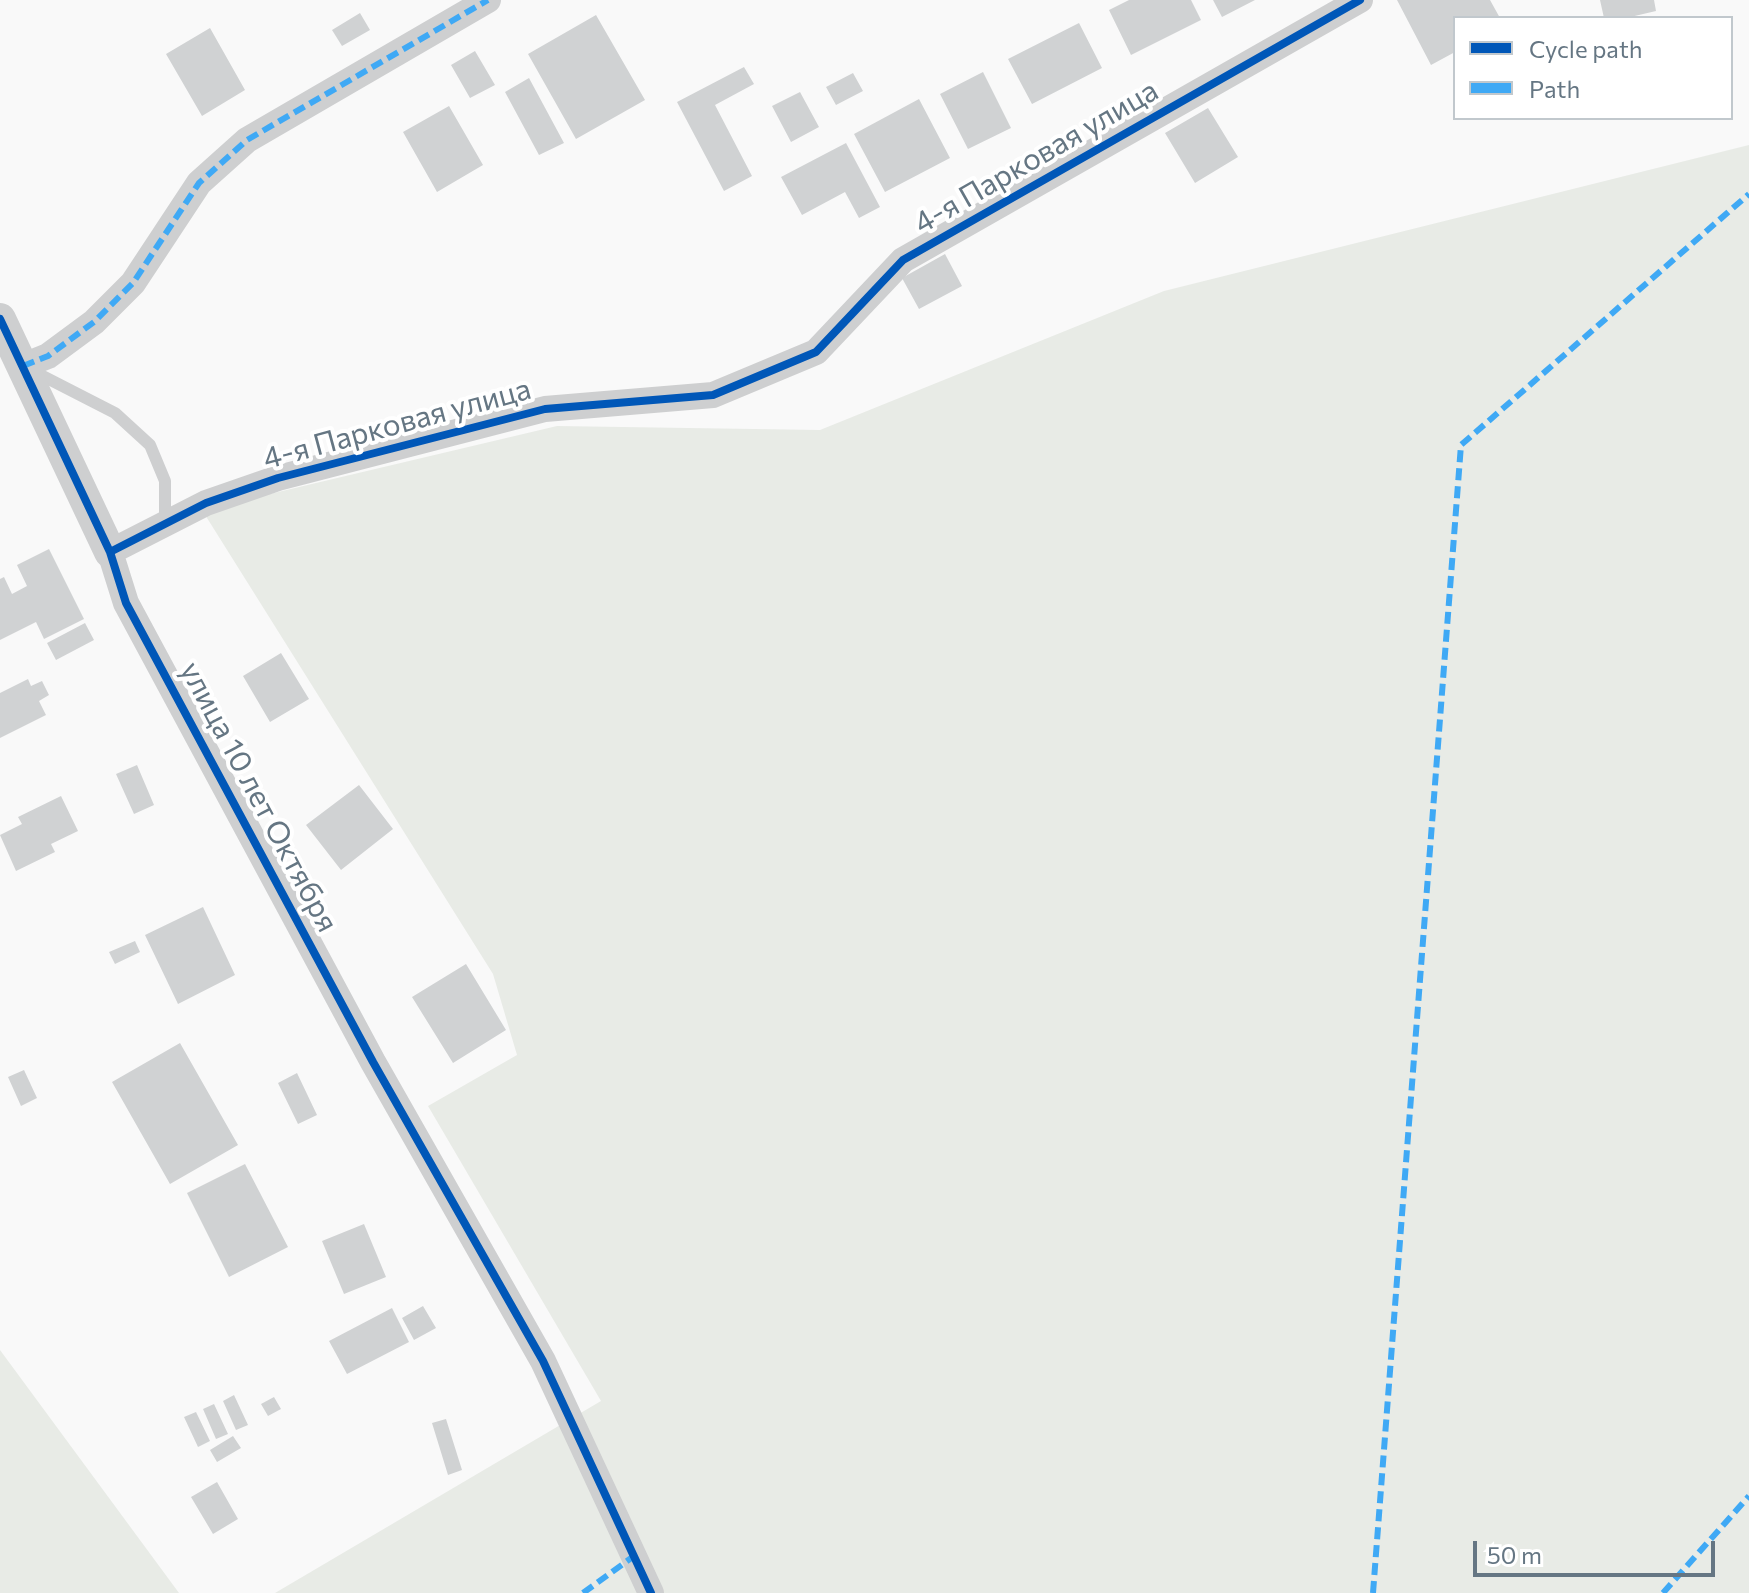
<!DOCTYPE html>
<meta charset="utf-8">
<style>
body{margin:0}
#map{position:relative;width:1749px;height:1593px;overflow:hidden;background:#f9f9f9;font-family:Commissioner,sans-serif}
canvas{display:block}
.legend{position:absolute;left:1453px;top:16px;width:280px;height:104px;box-sizing:border-box;background:#fff;border:2px solid #c1c8cd;margin:0;padding:10px 14px;list-style:none;font-size:24px;color:#657683}
.legend li{display:flex;align-items:center;gap:16px;height:40px}
.legend b{width:40px;border:2px solid #c1c8cd}
.scale{position:absolute;left:1473px;top:1541px;width:242px;height:36px;box-sizing:border-box;border:4px solid #657683;border-top:0;padding-left:10px;font-size:24px;line-height:28px;white-space:nowrap;color:#657683;-webkit-text-stroke:6px #fff;paint-order:stroke}
</style>
<div id="map">
<canvas width="1749" height="1593"></canvas>
<ul class="legend">
<li><b style="height:10px;background:#0057b8"></b>Cycle path</li>
<li><b style="height:10px;background:#3fa9f5"></b>Path</li>
</ul>
<div class="scale">50 m</div>
</div>
<script>
const ctx = document.querySelector('canvas').getContext('2d');
ctx.lineJoin = 'round';
function fill(path, color) { ctx.fillStyle = color; ctx.fill(path, 'evenodd'); }
const toPath = rows => new Path2D(rows.map(r => 'M' + r).join(''));
function strokePath(path, color, width, dash) { ctx.strokeStyle = color; ctx.lineWidth = width; ctx.lineCap = dash ? 'butt' : 'round'; ctx.setLineDash(dash || []); ctx.stroke(path); }
function drawText(font, color, halo, rows, align = 'center') {
  ctx.font = font + ' Commissioner,sans-serif'; ctx.lineWidth = 8; ctx.setLineDash([]); ctx.textBaseline = 'middle'; ctx.strokeStyle = halo; ctx.fillStyle = color; for (const [text, x, y, turn = 0] of rows) {
    ctx.save(); ctx.translate(x, y); ctx.rotate((+turn || 0) * Math.PI / 180); ctx.textAlign = isNaN(turn) ? turn : align; if (halo) ctx.strokeText(text, 0, 0); ctx.fillText(text, 0, 0); ctx.restore();
  }
}
fill(toPath([
 [1749,145,1749,1593,275,1593,601,1401,428,1106,517,1055,493,974,202,510,557,426,820,430,1164,291],
 [0,1350,179,1593,0,1593]
]), '#e8ebe6');
fill(toPath([
 [1129,0,1191,0,1201,20,1131,55,1109,10],
 [1213,0,1255,0,1222,17],
 [1397,0,1490,0,1500,18,1455,18,1455,52,1431,65],
 [1600,0,1654,0,1656,11,1626,18,1604,18],
 [360,13,370,30,342,46,332,30],
 [596,15,645,100,576,139,528,54],
 [1079,23,1102,68,1032,104,1008,59],
 [210,28,245,90,202,116,166,54],
 [475,51,495,85,470,98,451,65],
 [744,67,754,84,715,105,752,176,724,191,677,102],
 [983,72,1011,128,968,149,940,94],
 [853,73,863,91,836,105,826,87],
 [529,78,564,143,539,155,505,92],
 [800,92,819,127,791,142,772,106],
 [919,99,950,158,885,192,854,134],
 [449,106,483,165,437,192,403,132],
 [1208,108,1238,157,1195,183,1165,133],
 [846,143,880,207,859,218,845,192,802,215,781,177],
 [945,254,962,286,919,309,902,278],
 [49,549,84,619,44,639,36,622,0,640,0,579,4,577,12,594,27,586,17,565],
 [85,623,94,640,56,660,47,643],
 [281,653,309,699,270,722,243,676],
 [28,679,31,686,42,681,49,695,39,701,46,715,0,738,0,693],
 [137,765,154,805,134,814,116,774],
 [359,785,393,829,341,870,306,825],
 [61,796,78,831,51,844,55,852,16,871,0,835,22,824,18,817],
 [203,907,235,975,178,1004,145,935],
 [135,941,140,952,115,964,109,952],
 [466,964,506,1030,453,1063,412,997],
 [180,1043,238,1145,170,1184,112,1082],
 [24,1070,37,1098,21,1106,8,1077],
 [297,1073,317,1115,298,1124,278,1083],
 [245,1164,288,1247,229,1277,187,1193],
 [364,1224,386,1277,344,1294,322,1241],
 [423,1306,436,1328,414,1340,402,1318],
 [392,1308,409,1342,347,1374,329,1341],
 [234,1395,248,1425,236,1430,223,1401],
 [274,1397,281,1409,268,1416,261,1404],
 [214,1404,228,1434,216,1439,203,1409],
 [196,1412,210,1441,198,1447,184,1417],
 [446,1419,462,1470,448,1475,432,1423],
 [233,1436,241,1448,217,1462,210,1450],
 [217,1482,238,1519,213,1534,191,1497]
]), '#d0d2d3');
strokePath(toPath([
 [33,371,115,413,150,445,165,481,165,523]
]), '#cecfd0', 12);
strokePath(toPath([
 [23,366,48,356,94,322,133,283,199,183,247,140,488,0],
 [651,1593,543,1361,373,1062,126,603,110,552,206,503,278,478,545,409,713,395,816,352,903,260,1360,0]
]), '#cecfd0', 26);
strokePath(toPath([
 [0,319,110,552]
]), '#cecfd0', 32);
strokePath(toPath([
 [23,366,48,356,94,322,133,283,199,183,247,140,488,0],
 [583,1593,634,1556],
 [1373,1593,1461,445,1749,194],
 [1663,1593,1749,1496]
]), '#3fa9f5', 6, [12, 6]);
strokePath(toPath([
 [0,319,110,552,126,603,373,1062,543,1361,651,1593],
 [110,552,206,503,278,478,545,409,713,395,816,352,903,260,1360,0]
]), '#0057b8', 8);
drawText('30px', '#657683', '#fff', [
 ["4-я Парковая улица",1036,157,-30],
 ["4-я Парковая улица",397,424,-15],
 ["улица 10 лет Октября",259,797,62]
]);
</script>
